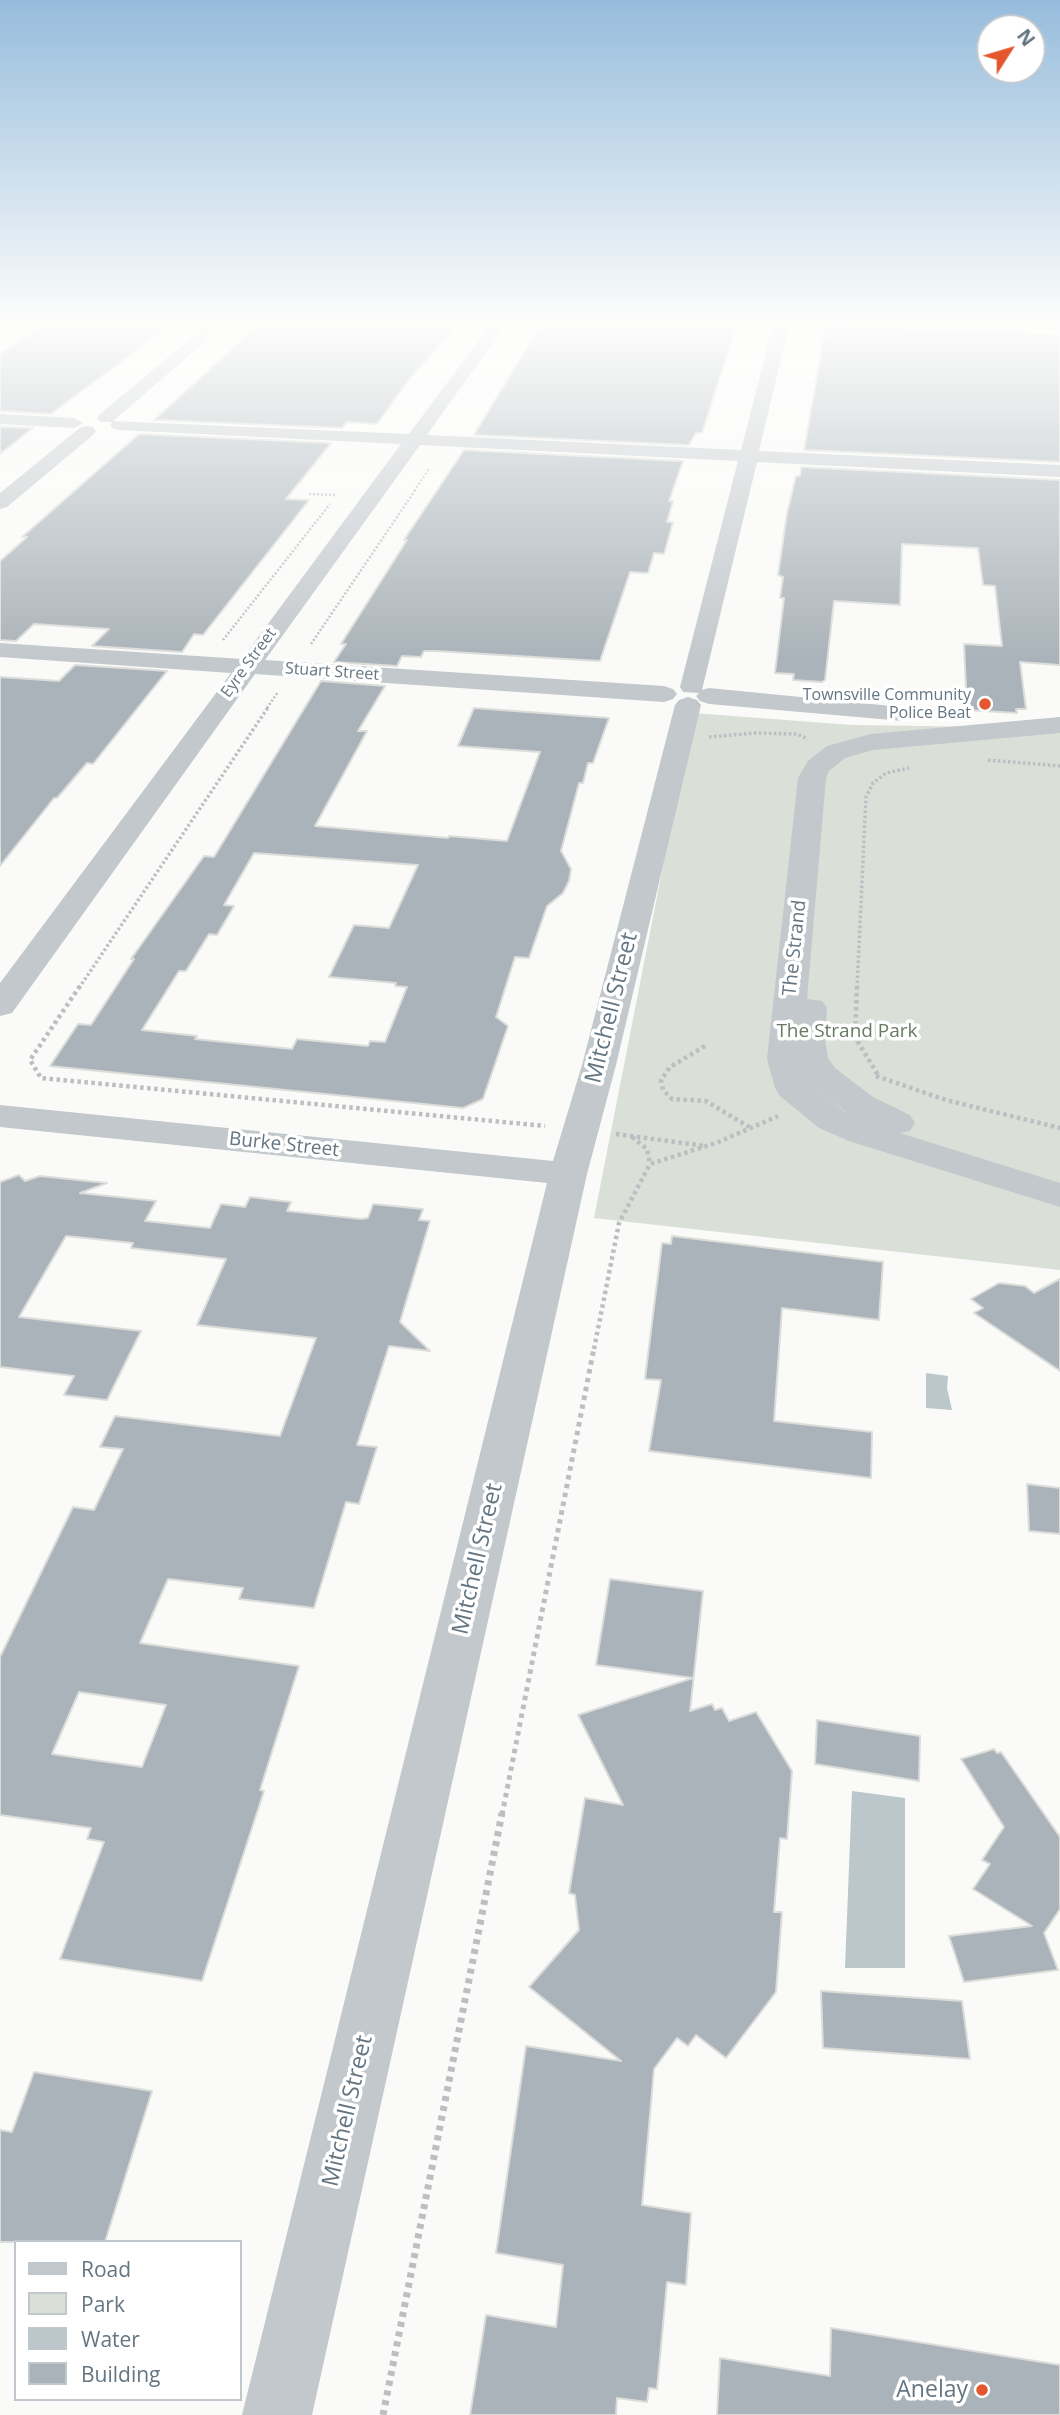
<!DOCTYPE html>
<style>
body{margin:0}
#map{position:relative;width:1060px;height:2415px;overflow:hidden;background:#fafaf8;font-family:"Open Sans",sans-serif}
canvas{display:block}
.legend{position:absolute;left:14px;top:2240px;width:228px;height:161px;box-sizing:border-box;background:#fff;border:2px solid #c1c8cd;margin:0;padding:9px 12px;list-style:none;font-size:21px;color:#657683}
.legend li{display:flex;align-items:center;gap:14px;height:35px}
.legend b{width:35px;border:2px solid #c1c8cd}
.north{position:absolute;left:976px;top:14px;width:70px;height:70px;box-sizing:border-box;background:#fff;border:2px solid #c1c8cd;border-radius:50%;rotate:53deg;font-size:19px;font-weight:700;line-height:28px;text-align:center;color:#657683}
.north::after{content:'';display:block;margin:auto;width:24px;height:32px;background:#e4572e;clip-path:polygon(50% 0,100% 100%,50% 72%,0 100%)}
</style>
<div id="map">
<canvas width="1060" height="2415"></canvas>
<ul class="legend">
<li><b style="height:9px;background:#c3c8cc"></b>Road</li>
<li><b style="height:19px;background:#dadfd7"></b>Park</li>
<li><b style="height:19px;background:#bbc7cb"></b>Water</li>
<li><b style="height:19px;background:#aab3b9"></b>Building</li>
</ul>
<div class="north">N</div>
</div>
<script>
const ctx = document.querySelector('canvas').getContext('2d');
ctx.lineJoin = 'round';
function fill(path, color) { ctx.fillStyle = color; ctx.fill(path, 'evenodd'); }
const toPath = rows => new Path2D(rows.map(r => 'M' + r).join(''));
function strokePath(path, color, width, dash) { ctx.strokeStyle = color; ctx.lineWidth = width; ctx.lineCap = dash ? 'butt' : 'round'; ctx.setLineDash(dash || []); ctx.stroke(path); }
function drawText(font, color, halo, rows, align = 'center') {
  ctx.font = font + ' "Open Sans",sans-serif'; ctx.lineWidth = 7; ctx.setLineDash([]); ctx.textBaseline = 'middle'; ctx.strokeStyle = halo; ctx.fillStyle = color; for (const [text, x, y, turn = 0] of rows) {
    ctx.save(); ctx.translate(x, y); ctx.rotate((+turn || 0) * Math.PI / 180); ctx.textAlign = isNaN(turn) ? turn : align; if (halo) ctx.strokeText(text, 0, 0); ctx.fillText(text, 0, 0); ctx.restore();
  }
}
fill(toPath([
 [693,713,852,725,1060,728,1060,1270,594,1218]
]), '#dadfd7');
fill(toPath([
 [926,1373,948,1376,947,1388,952,1410,926,1408],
 [852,1791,905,1798,905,1968,845,1968]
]), '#bbc7cb');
const building = toPath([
 [49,321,176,321,51,414,0,411,0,354,49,321],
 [263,321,460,321,407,382,377,424,347,422,342,428,154,420,263,321],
 [543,321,738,321,702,433,696,433,689,445,474,435,543,321],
 [826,324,1060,334,1060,462,804,450,826,324],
 [0,427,33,428,0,454,0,427],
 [139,434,331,443,286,499,309,500,203,635,194,634,182,652,92,646,109,629,34,624,16,641,0,640,0,561,27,537,22,537,139,434],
 [464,450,683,461,669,501,673,501,667,522,673,522,664,554,654,553,648,573,630,572,600,661,436,651,424,651,421,657,402,656,397,666,334,662,346,644,341,644,407,540,404,540,464,450],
 [801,467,1060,480,1060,665,1020,662,1026,709,1016,709,1017,713,967,710,964,644,1002,646,995,586,983,585,978,548,902,544,900,605,834,601,825,680,822,682,793,680,794,674,775,673,784,598,780,598,783,577,778,575,787,513,796,476,800,476,801,467],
 [75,665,167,671,93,764,87,763,57,798,54,798,0,866,0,677,59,681,75,665],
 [321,681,385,686,358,731,367,731,315,826,448,838,449,836,507,841,540,752,458,746,474,708,609,718,593,763,588,763,583,783,579,783,561,851,571,869,569,881,563,893,547,906,529,958,515,957,496,1017,508,1026,483,1099,463,1108,50,1066,78,1024,91,1025,134,959,131,959,204,856,214,857,321,681],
 [254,853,418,865,389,928,354,925,329,977,396,983,395,986,407,987,385,1042,370,1041,368,1046,297,1039,292,1049,195,1039,197,1036,142,1030,179,971,186,971,209,934,217,935,234,906,224,905,254,853],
 [19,1175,25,1181,40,1176,107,1183,80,1193,156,1201,145,1221,210,1228,221,1204,245,1207,250,1197,291,1202,287,1211,361,1219,368,1218,373,1204,423,1209,419,1220,430,1221,400,1322,430,1351,389,1346,357,1445,377,1447,359,1504,346,1502,314,1608,239,1599,243,1588,168,1579,140,1643,299,1666,260,1790,264,1791,202,1981,60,1959,104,1842,87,1839,91,1828,0,1815,0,1657,73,1507,94,1510,123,1449,100,1447,115,1416,280,1436,316,1338,197,1325,226,1259,131,1248,133,1243,66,1236,19,1317,141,1331,107,1400,64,1395,74,1376,0,1367,0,1182,19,1175],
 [79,1692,166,1705,142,1767,52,1754,79,1692],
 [672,1236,883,1262,879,1320,782,1308,774,1421,872,1432,871,1478,649,1451,661,1380,645,1379,662,1243,671,1244,672,1236],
 [1060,1279,1060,1371,974,1313,983,1308,971,1299,999,1283,1025,1286,1034,1293,1060,1279],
 [1027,1484,1060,1488,1060,1534,1029,1531,1027,1484],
 [610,1579,703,1591,690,1711,712,1704,715,1710,722,1708,729,1721,756,1712,792,1771,787,1839,780,1838,774,1912,782,1912,776,1992,726,2058,696,2035,688,2046,677,2038,654,2069,642,2205,691,2213,686,2285,667,2282,657,2389,649,2388,647,2402,617,2398,616,2415,470,2415,486,2315,556,2327,563,2265,496,2253,526,2046,621,2061,529,1987,579,1930,575,1895,569,1893,585,1798,623,1805,578,1715,693,1678,596,1665,610,1579],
 [817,1720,920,1736,919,1781,815,1764,817,1720],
 [994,1749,997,1753,1001,1752,1060,1837,1060,1909,1044,1933,1058,1970,964,1982,949,1936,1032,1926,973,1889,990,1864,982,1860,1004,1827,961,1759,994,1749],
 [821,1991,962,2001,970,2059,823,2048,821,1991],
 [34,2072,152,2091,105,2242,0,2242,0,2130,12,2132,34,2072],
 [831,2328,1060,2365,1060,2415,717,2415,720,2358,830,2376,831,2328]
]);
fill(building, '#aab3b9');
strokePath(building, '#dcdcda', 2);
strokePath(toPath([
 [414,491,429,469]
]), '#bbbfc2', 2, [2, 2]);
strokePath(toPath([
 [309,494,337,495],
 [223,640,330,504],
 [311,644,416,489],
 [267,708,278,692]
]), '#bbbfc2', 2.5, [2, 2]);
strokePath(toPath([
 [709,737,755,733,797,734,808,739],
 [988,760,1060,766],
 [79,988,269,706],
 [857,988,866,797,873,783,886,773,909,768]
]), '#bbbfc2', 3.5, [2.5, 2.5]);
strokePath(toPath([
 [80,986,30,1060,41,1078,545,1126],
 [857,986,855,1037,878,1075],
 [705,1046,670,1067,661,1080,663,1090,672,1099,706,1101,749,1127],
 [876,1076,946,1100,1060,1128],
 [616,1134,705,1146],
 [632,1137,647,1149,650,1164],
 [594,1349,619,1223,650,1164,716,1143,778,1116]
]), '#bbbfc2', 4.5, [3.5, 3.5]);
strokePath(toPath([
 [502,1815,594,1348]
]), '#bbbfc2', 5, [4.5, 4.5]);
strokePath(toPath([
 [383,2415,502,1813]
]), '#bbbfc2', 7, [5, 5]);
fill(toPath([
 [880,321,1060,325,1060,331,884,323,880,321]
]), '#c3c8cc');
fill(toPath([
 [212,321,229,321,113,421,409,434,493,321,508,321,427,435,741,450,774,321,790,321,759,451,1060,465,1060,477,757,462,702,690,709,688,912,708,916,713,912,718,903,721,709,704,700,701,696,696,699,693,683,692,680,687,738,461,420,445,265,660,664,686,673,689,677,694,673,699,664,702,255,674,12,1013,0,1016,0,983,231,673,0,657,0,643,242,659,401,444,119,430,113,429,110,425,112,422,100,422,97,418,100,414,212,321],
 [1023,321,1060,321,1060,327,1030,326,1023,321],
 [0,414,74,418,83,423,74,428,0,424,0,414],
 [87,426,93,427,96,431,93,435,7,507,0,509,0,493,81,427,87,426],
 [688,697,697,700,701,705,616,1065,587,1174,312,2415,242,2415,547,1183,0,1127,0,1105,553,1161,582,1065,675,705,679,700,688,697],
 [1060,717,1060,733,873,750,845,758,829,771,826,778,807,999,822,1001,827,1008,825,1040,828,1058,835,1068,873,1097,910,1115,915,1123,910,1131,900,1133,1060,1183,1060,1207,849,1141,819,1128,780,1096,775,1088,767,1059,798,778,808,761,827,746,871,734,1060,717],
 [809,1083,847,1113,860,1119,845,1112,809,1083]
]), '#c3c8cc');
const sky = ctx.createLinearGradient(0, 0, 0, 659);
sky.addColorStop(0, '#96bcdc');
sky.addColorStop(0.49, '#fdfdfc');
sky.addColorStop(1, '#fdfdfc00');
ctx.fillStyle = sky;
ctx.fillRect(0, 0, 1060, 659);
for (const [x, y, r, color] of [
 [985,704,7,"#e4572e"],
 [982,2390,7,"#e4572e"]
]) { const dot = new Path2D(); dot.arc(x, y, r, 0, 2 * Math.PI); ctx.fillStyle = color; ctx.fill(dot); strokePath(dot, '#fff', 2.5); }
drawText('16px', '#657683', '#fff', [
 ["Eyre Street",249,663,-54],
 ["Stuart Street",332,672,4]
]);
drawText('16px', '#657683', '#fff', [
 ["Townsville Community",971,695],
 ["Police Beat",971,713]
], 'right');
drawText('19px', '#657683', '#fff', [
 ["The Strand",795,948,-84],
 ["Burke Street",284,1145,6]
]);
drawText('19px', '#687a64', '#fff', [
 ["The Strand Park",847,1032]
]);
drawText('23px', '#657683', '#fff', [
 ["Mitchell Street",612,1008,-76],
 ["Mitchell Street",478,1559,-77],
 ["Mitchell Street",348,2111,-77]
]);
drawText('23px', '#657683', '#fff', [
 ["Anelay",968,2390]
], 'right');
</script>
